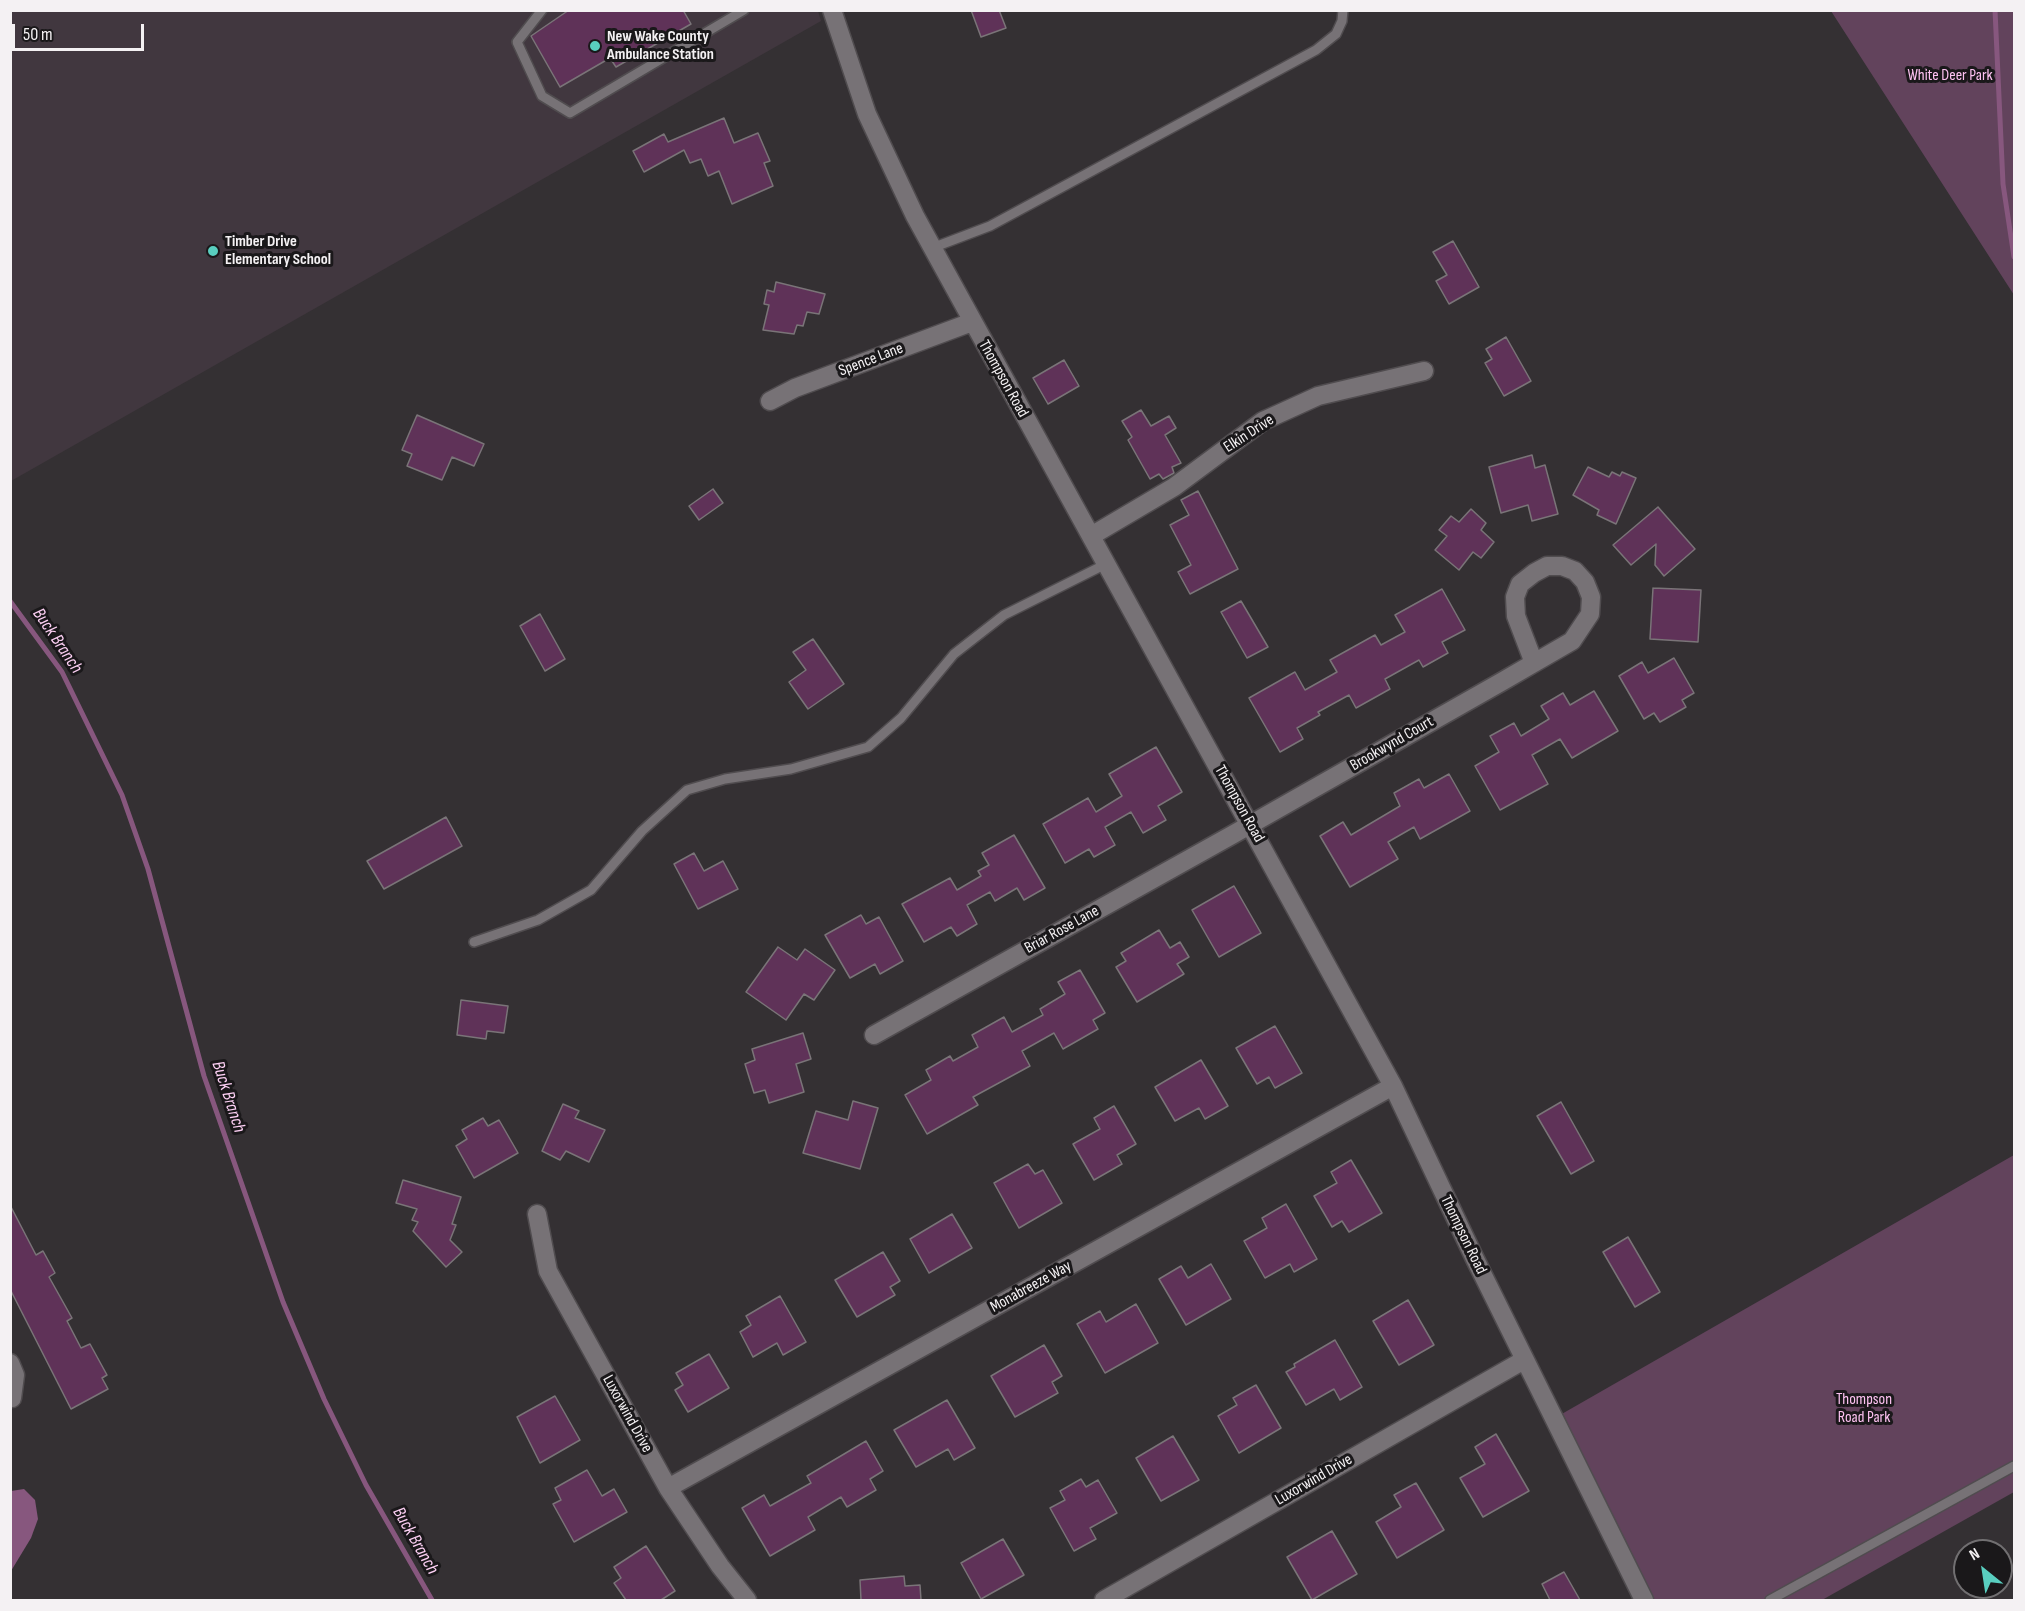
<!DOCTYPE html>
<style>
body{margin:0}
#map{position:relative;width:2025px;height:1611px;overflow:hidden;background:#343033;font-family:"Sofia Sans Condensed",sans-serif}
canvas{display:block}
.frame{position:absolute;inset:0;border:12px solid #f4f1f3;pointer-events:none}
.north{position:absolute;left:1953px;top:1539px;width:60px;height:60px;box-sizing:border-box;background:#1a181a;border:2px solid #716f71;border-radius:50%;rotate:330deg;font-size:16px;font-weight:700;line-height:24px;text-align:center;color:#f4f1f3}
.north::after{content:'';display:block;margin:auto;width:21px;height:27px;background:#59cebf;clip-path:polygon(50% 0,100% 100%,50% 72%,0 100%)}
.scale{position:absolute;left:12px;top:24px;width:132px;height:27px;box-sizing:border-box;border:3px solid #f4f1f3;border-top:0;padding-left:8px;font-size:18px;line-height:21px;white-space:nowrap;color:#f4f1f3;-webkit-text-stroke:4px #1a181a;paint-order:stroke}
</style>
<div id="map">
<canvas width="2025" height="1611"></canvas>
<div class="frame"></div>
<div class="north">N</div>
<div class="scale">50 m</div>
</div>
<script>
const ctx = document.querySelector('canvas').getContext('2d');
ctx.lineJoin = 'round';
function fill(path, color) { ctx.fillStyle = color; ctx.fill(path, 'evenodd'); }
const toPath = rows => new Path2D(rows.map(r => 'M' + r).join(''));
function strokePath(path, color, width, dash) { ctx.strokeStyle = color; ctx.lineWidth = width; ctx.lineCap = dash ? 'butt' : 'round'; ctx.setLineDash(dash || []); ctx.stroke(path); }
function drawText(font, color, halo, rows, align = 'center') {
  ctx.font = font + ' "Sofia Sans Condensed",sans-serif'; ctx.lineWidth = 6; ctx.setLineDash([]); ctx.textBaseline = 'middle'; ctx.strokeStyle = halo; ctx.fillStyle = color; for (const [text, x, y, turn = 0] of rows) {
    ctx.save(); ctx.translate(x, y); ctx.rotate((+turn || 0) * Math.PI / 180); ctx.textAlign = isNaN(turn) ? turn : align; if (halo) ctx.strokeText(text, 0, 0); ctx.fillText(text, 0, 0); ctx.restore();
  }
}
fill(toPath([
 [11,11,818,11,821,21,11,481]
]), '#41373f');
fill(toPath([
 [1831,11,2014,11,2014,295],
 [2014,1155,2014,1492,1822,1600,1647,1600,1553,1419]
]), '#62435c');
fill(toPath([
 [24,1489,35,1500,38,1519,31,1538,11,1571,11,1491]
]), '#87577e');
strokePath(toPath([
 [1995,10,2003,184,2014,257],
 [10,601,62,672,122,795,148,869,204,1076,283,1302,324,1399,366,1485,432,1600]
]), '#87577e', 5);
const building = toPath([
 [569,10,683,10,691,24,616,67,610,58,560,87,531,36,569,10],
 [971,10,999,10,1006,28,981,37,971,10],
 [724,118,734,143,758,133,770,161,764,163,773,186,732,204,719,171,708,176,701,159,690,163,684,150,644,172,633,151,664,134,668,142,724,118],
 [1453,241,1479,287,1449,304,1436,281,1447,275,1433,252,1453,241],
 [776,282,825,294,819,314,807,312,803,326,797,325,794,334,763,330,769,305,764,304,767,290,774,292,776,282],
 [1506,337,1531,381,1504,396,1485,363,1492,359,1486,349,1506,337],
 [1064,360,1079,386,1048,404,1033,378,1064,360],
 [1141,410,1151,426,1169,416,1176,428,1165,435,1181,463,1172,467,1174,473,1163,479,1159,474,1150,479,1128,440,1132,437,1122,421,1141,410],
 [417,415,484,444,474,466,452,457,442,480,407,466,412,454,402,450,417,415],
 [1532,455,1535,468,1545,465,1558,514,1532,521,1528,505,1501,513,1489,467,1532,455],
 [1588,467,1609,477,1612,472,1620,476,1622,472,1636,478,1616,524,1597,515,1599,510,1573,495,1588,467],
 [713,489,723,503,699,520,689,506,713,489],
 [1198,491,1238,569,1190,594,1178,572,1191,565,1170,525,1189,515,1181,500,1198,491],
 [1658,507,1695,549,1664,576,1655,565,1656,544,1631,565,1613,545,1658,507],
 [1471,509,1486,523,1481,530,1494,542,1481,558,1473,552,1459,570,1435,550,1447,536,1439,530,1451,516,1459,522,1471,509],
 [1653,588,1701,590,1698,642,1650,639,1653,588],
 [1442,589,1465,630,1442,642,1448,653,1423,667,1419,660,1385,679,1390,689,1356,708,1349,695,1318,712,1320,715,1297,728,1303,739,1280,752,1249,698,1295,672,1305,690,1337,672,1330,660,1375,635,1381,645,1405,632,1395,615,1442,589],
 [1241,601,1268,647,1247,658,1221,612,1241,601],
 [540,614,565,659,545,671,520,626,540,614],
 [813,639,844,684,808,709,789,682,806,670,793,652,813,639],
 [1674,658,1694,693,1682,700,1686,707,1660,722,1654,713,1644,719,1619,676,1642,662,1648,673,1674,658],
 [1594,691,1618,731,1572,758,1560,739,1532,755,1548,784,1500,810,1475,766,1499,752,1490,736,1514,723,1521,736,1549,719,1541,706,1563,693,1570,705,1594,691],
 [1156,747,1182,792,1158,806,1166,820,1143,833,1131,812,1105,827,1115,845,1094,857,1089,849,1065,863,1043,824,1088,798,1096,812,1122,796,1109,774,1156,747],
 [1449,774,1470,811,1420,839,1414,827,1388,842,1398,859,1350,887,1320,836,1343,822,1351,835,1400,806,1394,793,1419,779,1424,788,1449,774],
 [446,817,462,846,384,889,367,861,446,817],
 [1014,835,1045,888,1024,900,1017,888,995,901,990,892,967,905,977,924,957,936,951,927,924,942,902,904,950,878,957,890,981,876,978,871,989,865,982,853,1014,835],
 [694,853,704,871,723,861,738,889,698,909,674,864,694,853],
 [1234,886,1261,933,1219,957,1192,910,1234,886],
 [861,915,866,924,879,917,903,961,880,974,875,964,850,978,825,935,861,915],
 [1159,930,1170,948,1180,942,1189,957,1177,964,1184,974,1137,1002,1116,967,1126,961,1121,953,1159,930],
 [778,947,797,960,805,949,835,970,814,1000,804,994,786,1020,746,992,778,947],
 [1080,970,1105,1013,1093,1020,1098,1029,1063,1049,1054,1033,1022,1051,1030,1066,973,1097,978,1105,927,1134,905,1095,931,1080,926,1070,950,1056,953,1061,978,1047,972,1035,1004,1017,1012,1032,1043,1015,1040,1009,1065,994,1058,982,1080,970],
 [461,1000,508,1006,504,1033,487,1031,486,1039,457,1035,461,1000],
 [1275,1026,1302,1073,1275,1088,1269,1077,1257,1084,1236,1048,1275,1026],
 [803,1033,811,1059,796,1064,804,1092,769,1103,765,1090,754,1093,745,1064,755,1060,752,1049,803,1033],
 [1201,1060,1228,1106,1205,1119,1199,1108,1175,1121,1155,1087,1201,1060],
 [853,1101,878,1108,860,1169,803,1153,816,1111,848,1120,853,1101],
 [1561,1102,1594,1161,1571,1174,1537,1116,1561,1102],
 [563,1104,579,1111,575,1118,605,1130,589,1162,566,1151,560,1160,542,1151,563,1104],
 [1114,1106,1136,1144,1117,1155,1122,1164,1094,1180,1073,1144,1100,1129,1094,1118,1114,1106],
 [483,1118,488,1126,499,1120,518,1153,474,1178,456,1146,467,1139,462,1130,483,1118],
 [1351,1160,1382,1213,1349,1232,1342,1221,1332,1227,1314,1196,1337,1183,1331,1172,1351,1160],
 [1028,1164,1035,1174,1043,1170,1062,1203,1019,1228,994,1183,1028,1164],
 [403,1180,461,1197,452,1224,456,1225,450,1240,462,1252,446,1267,413,1231,418,1222,412,1220,417,1209,396,1203,403,1180],
 [1286,1204,1317,1259,1294,1272,1290,1264,1265,1278,1244,1241,1267,1228,1262,1218,1286,1204],
 [10,1205,36,1255,43,1251,55,1273,49,1277,72,1318,67,1321,81,1348,90,1344,107,1375,102,1378,108,1389,71,1409,10,1289,10,1205],
 [952,1214,972,1248,929,1273,910,1239,952,1214],
 [1628,1237,1660,1292,1635,1307,1603,1252,1628,1237],
 [883,1252,900,1281,890,1287,895,1295,857,1317,835,1280,883,1252],
 [1211,1264,1231,1299,1186,1325,1159,1279,1181,1266,1188,1278,1211,1264],
 [780,1296,806,1342,783,1355,777,1343,753,1357,740,1332,751,1325,746,1316,780,1296],
 [1408,1300,1434,1345,1399,1365,1373,1321,1408,1300],
 [1136,1304,1158,1343,1105,1373,1077,1324,1100,1311,1106,1322,1136,1304],
 [1335,1340,1362,1387,1340,1400,1334,1389,1306,1405,1286,1372,1295,1367,1294,1364,1335,1340],
 [1044,1345,1062,1376,1052,1382,1058,1393,1015,1417,991,1376,1044,1345],
 [709,1354,729,1388,688,1412,675,1390,683,1385,676,1373,709,1354],
 [1256,1385,1281,1428,1239,1453,1218,1416,1237,1405,1233,1398,1256,1385],
 [555,1396,580,1440,540,1463,517,1417,555,1396],
 [947,1400,975,1448,954,1460,948,1449,916,1467,894,1430,947,1400],
 [1496,1434,1529,1491,1483,1517,1460,1478,1485,1464,1475,1447,1496,1434],
 [1173,1436,1199,1480,1161,1501,1136,1458,1173,1436],
 [866,1441,883,1471,870,1479,876,1490,847,1507,841,1497,808,1517,815,1530,770,1556,742,1508,764,1495,770,1506,811,1483,807,1476,866,1441],
 [587,1470,602,1496,614,1489,627,1512,574,1542,553,1504,561,1500,555,1488,587,1470],
 [1081,1479,1086,1487,1098,1480,1117,1513,1090,1528,1096,1539,1074,1551,1050,1508,1065,1500,1060,1491,1081,1479],
 [1416,1483,1444,1530,1397,1558,1376,1522,1401,1507,1394,1495,1416,1483],
 [1332,1531,1357,1574,1312,1600,1287,1557,1332,1531],
 [1003,1539,1024,1575,981,1599,961,1563,1003,1539],
 [646,1546,675,1591,661,1600,626,1600,614,1583,621,1578,614,1567,646,1546],
 [1564,1572,1580,1600,1550,1600,1542,1584,1564,1572],
 [904,1576,905,1586,920,1585,921,1600,861,1600,860,1580,904,1576]
]);
fill(building, '#5f3258');
strokePath(building, '#7a7478', 1.5);
const lane = toPath([
 [542,10,517,42,542,96,570,113,744,10],
 [932,248,990,226,1316,50,1336,34,1342,21,1343,10],
 [474,942,538,920,591,890,642,831,687,790,725,779,791,769,868,747,901,718,954,654,1004,615,1106,564],
 [1770,1600,2014,1466]
]);
const street = toPath([
 [832,10,867,114,915,216,1393,1086,1475,1259,1644,1600],
 [770,401,795,388,972,322],
 [1091,536,1174,487,1263,421,1318,396,1424,371],
 [874,1035,1232,835,1503,681,1534,663,1572,641,1590,614,1591,597,1585,582,1575,571,1562,566,1547,566,1534,573,1520,584,1515,597,1516,616,1534,663],
 [537,1214,548,1271,668,1488,720,1566,747,1600],
 [10,1363,15,1375,12,1398],
 [668,1488,1393,1086],
 [1104,1600,1524,1360]
]);
strokePath(lane, '#504c4f', 12);
strokePath(street, '#504c4f', 21);
strokePath(lane, '#777276', 9);
strokePath(street, '#777276', 18);
for (const [x, y, r, color] of [
 [595,46,6,"#59cebf"],
 [213,251,6,"#59cebf"]
]) { const dot = new Path2D(); dot.arc(x, y, r, 0, 2 * Math.PI); ctx.fillStyle = color; ctx.fill(dot); strokePath(dot, '#1a181a', 2); }
drawText('bold 16px', '#f4f1f3', '#1a181a', [
 ["New Wake County",607,37],
 ["Ambulance Station",607,55],
 ["Timber Drive",225,242],
 ["Elementary School",225,260]
], 'left');
drawText('16px', '#fec2f2', '#1a181a', [
 ["White Deer Park",1950,76],
 ["Thompson",1864,1400],
 ["Road Park",1864,1418]
]);
drawText('16px', '#f4f1f3', '#1a181a', [
 ["Spence Lane",871,360,-21],
 ["Thompson Road",1003,379,61],
 ["Elkin Drive",1249,434,-33],
 ["Brookwynd Court",1392,744,-30],
 ["Thompson Road",1239,804,61],
 ["Briar Rose Lane",1062,930,-29],
 ["Thompson Road",1463,1235,64],
 ["Monabreeze Way",1031,1287,-29],
 ["Luxorwind Drive",627,1414,61],
 ["Luxorwind Drive",1314,1480,-30]
]);
drawText('italic 18px', '#fdd0f4', '#1a181a', [
 ["Buck Branch",57,641,56],
 ["Buck Branch",228,1097,72],
 ["Buck Branch",415,1541,60]
]);
</script>
